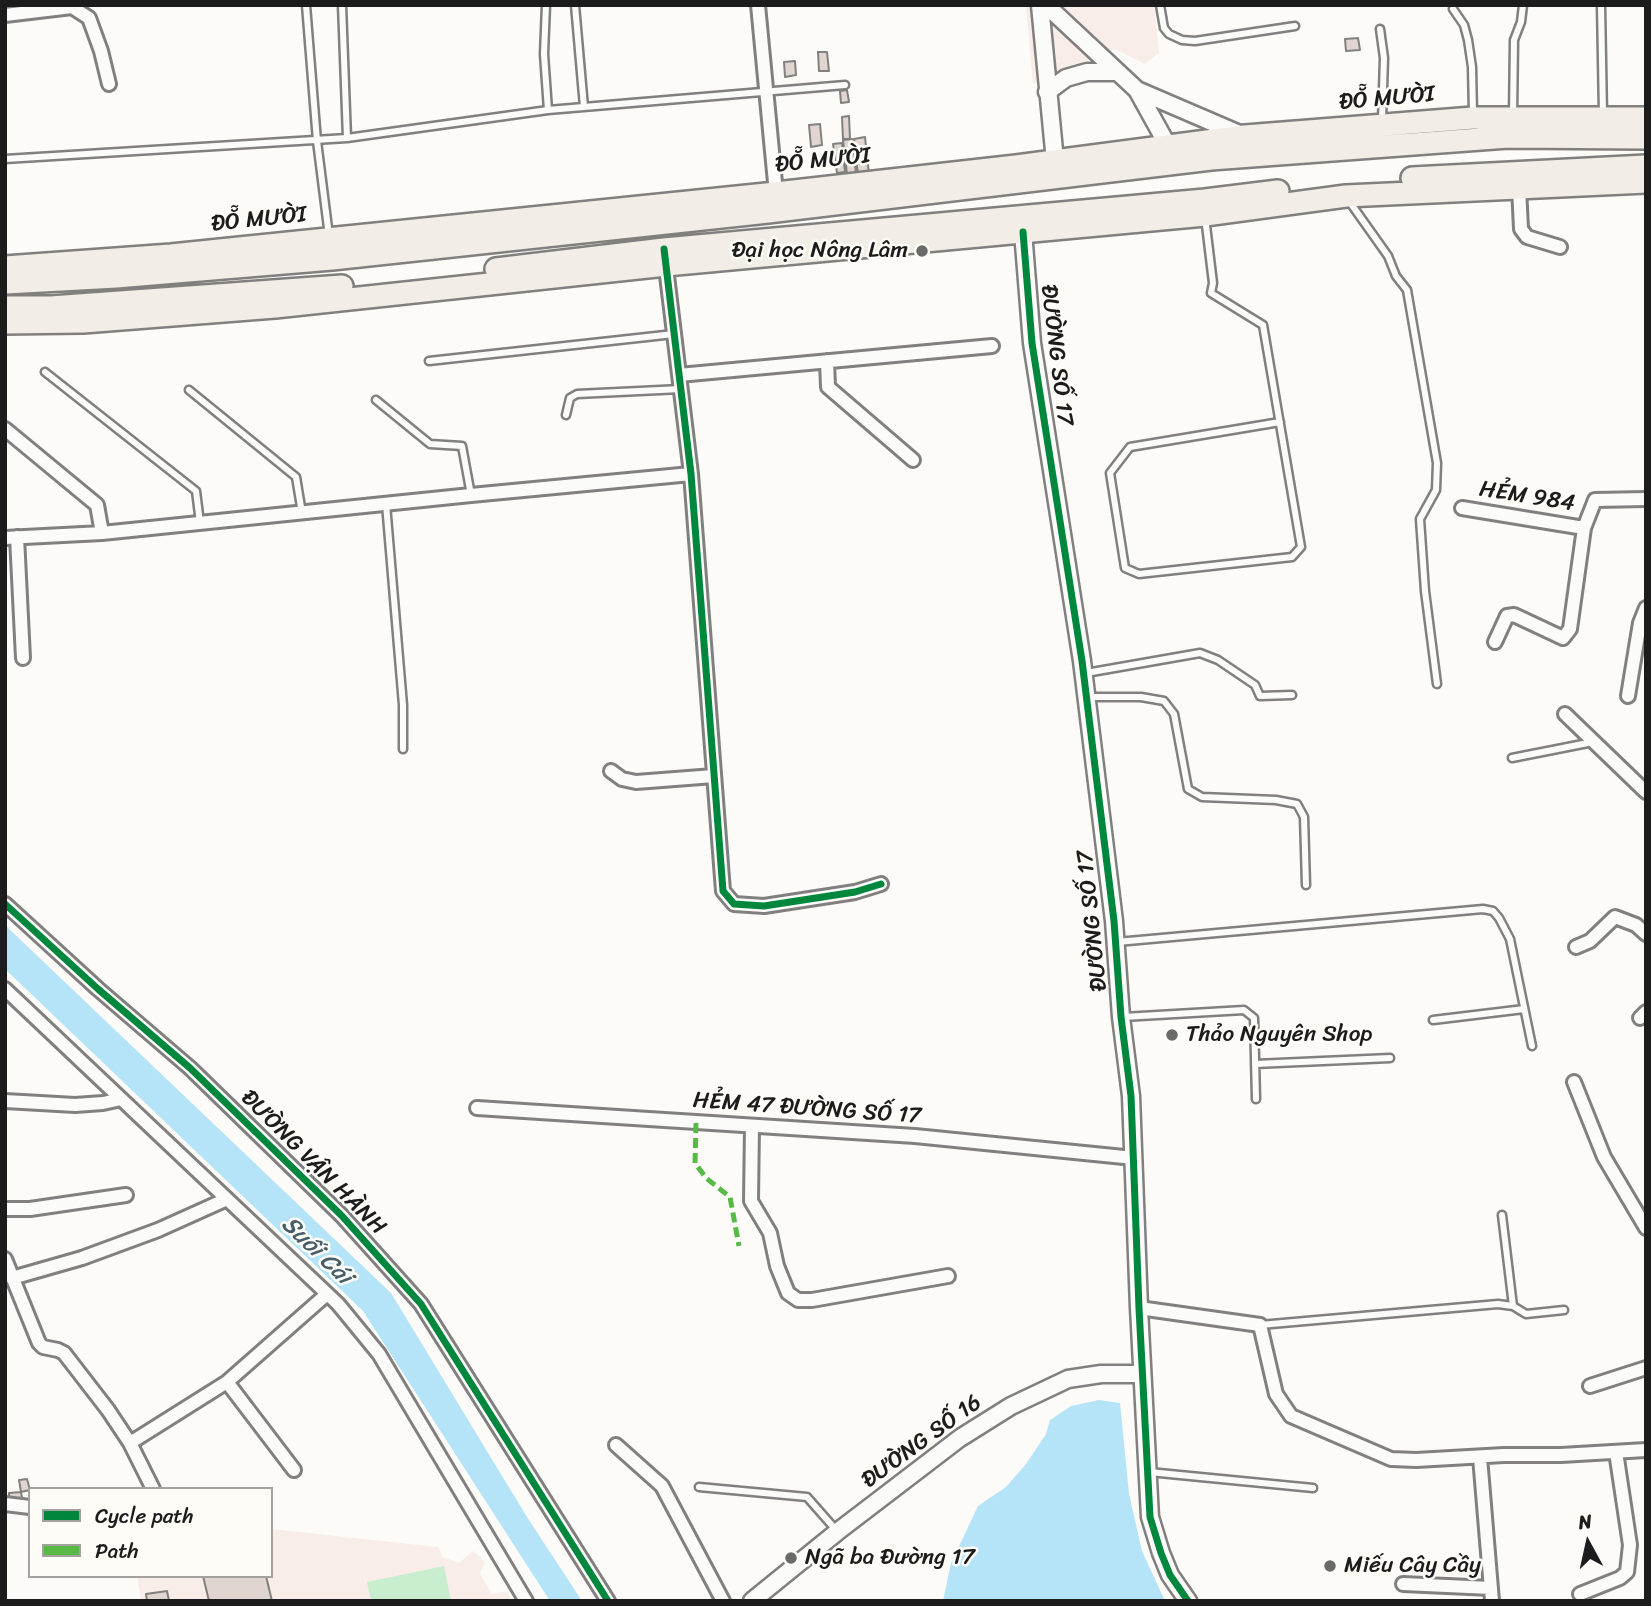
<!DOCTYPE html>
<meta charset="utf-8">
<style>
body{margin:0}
#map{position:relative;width:1651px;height:1606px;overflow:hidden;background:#fcfbf8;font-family:Sriracha,sans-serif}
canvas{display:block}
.frame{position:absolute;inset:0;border:7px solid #1c1c1c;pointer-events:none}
.legend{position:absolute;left:28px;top:1487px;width:245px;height:91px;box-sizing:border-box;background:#fdfcf7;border:2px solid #a3a29f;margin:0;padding:9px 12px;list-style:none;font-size:21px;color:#1c1c1c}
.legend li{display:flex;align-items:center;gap:14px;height:35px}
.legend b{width:35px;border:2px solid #a3a29f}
.north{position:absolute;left:1553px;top:1508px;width:70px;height:70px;-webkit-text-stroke:5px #fdfcf7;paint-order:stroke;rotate:352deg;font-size:19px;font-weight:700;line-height:28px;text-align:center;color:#1c1c1c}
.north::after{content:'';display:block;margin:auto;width:24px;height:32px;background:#1c1c1c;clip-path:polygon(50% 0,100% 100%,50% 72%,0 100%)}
</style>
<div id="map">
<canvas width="1651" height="1606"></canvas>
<div class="frame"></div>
<ul class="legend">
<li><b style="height:9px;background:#00873e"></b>Cycle path</li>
<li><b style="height:9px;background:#58b947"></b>Path</li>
</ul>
<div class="north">N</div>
</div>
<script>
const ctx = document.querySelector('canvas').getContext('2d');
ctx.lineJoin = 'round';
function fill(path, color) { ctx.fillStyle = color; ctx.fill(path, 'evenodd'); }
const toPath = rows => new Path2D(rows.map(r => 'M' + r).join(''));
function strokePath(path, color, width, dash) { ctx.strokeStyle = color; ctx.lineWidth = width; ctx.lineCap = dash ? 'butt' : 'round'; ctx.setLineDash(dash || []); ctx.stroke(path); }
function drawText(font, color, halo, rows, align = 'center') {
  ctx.font = font + ' Sriracha,sans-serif'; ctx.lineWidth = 5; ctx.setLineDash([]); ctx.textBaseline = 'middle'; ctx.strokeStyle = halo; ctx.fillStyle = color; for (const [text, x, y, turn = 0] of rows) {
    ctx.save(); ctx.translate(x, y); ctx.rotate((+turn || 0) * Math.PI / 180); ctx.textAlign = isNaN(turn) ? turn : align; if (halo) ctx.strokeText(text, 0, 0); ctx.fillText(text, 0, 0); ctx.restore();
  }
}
fill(toPath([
 [1026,5,1154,5,1159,53,1145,64,1115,49,1033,84],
 [271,1529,438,1547,443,1557,459,1563,473,1551,485,1562,480,1574,492,1594,507,1591,512,1601,141,1601,137,1576,271,1576]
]), '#f8ede8');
fill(toPath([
 [444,1566,451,1601,371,1601,367,1582]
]), '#c8edcf');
fill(toPath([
 [5,925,391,1293,527,1517,582,1601,550,1601,363,1311,5,969],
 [1099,1400,1120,1403,1129,1494,1142,1551,1165,1601,943,1601,951,1563,978,1506,1006,1487,1026,1464,1046,1434,1050,1420,1071,1406]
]), '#b5e4f9');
const building = toPath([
 [1358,38,1360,50,1346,51,1345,39,1358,38],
 [818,52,827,52,829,71,819,71,818,52],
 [795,61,796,75,785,77,784,62,795,61],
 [847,90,849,102,841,103,840,91,847,90],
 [849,116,850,139,843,139,842,117,849,116],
 [820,124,822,145,811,147,809,125,820,124],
 [865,137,869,174,858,175,854,139,865,137],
 [852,139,856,173,847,174,843,140,852,139],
 [842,143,845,172,837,173,833,144,842,143],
 [27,1479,30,1490,21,1492,19,1480,27,1479],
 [21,1492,23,1504,9,1502,9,1493,21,1492],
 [203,1576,266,1576,272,1601,209,1601,203,1576],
 [167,1591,169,1601,147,1601,146,1594,167,1591]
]);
fill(building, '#e0d5d1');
strokePath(building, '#81807f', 2);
const service = toPath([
 [306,5,317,141,329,236],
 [342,5,347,138],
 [546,5,544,54,548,110],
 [575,5,584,107],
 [1160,5,1164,28,1169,34,1182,40,1195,41,1295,26],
 [1601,5,1603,115],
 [1453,9,1464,25,1468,40,1472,67,1473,113],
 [1380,29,1384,58,1382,120],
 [1513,116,1514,40,1521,22,1523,5],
 [5,159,347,138,548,110,845,85],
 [1349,201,1388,256,1396,276,1407,290,1437,463,1436,490,1420,519,1425,591,1437,684],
 [1205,217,1213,283,1211,293,1263,325,1301,547,1292,557,1139,574,1125,568,1110,473,1130,447,1280,422],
 [429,361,674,334],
 [45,372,196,491,200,523],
 [189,390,296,477,302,513],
 [376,400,430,444,462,446,471,495],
 [566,415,570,398,577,394,681,389],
 [386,504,403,705,403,749],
 [1086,673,1200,653,1218,660,1255,685,1260,696,1292,695],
 [1089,697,1141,697,1164,701,1174,714,1188,789,1202,797,1276,800,1297,804,1304,817,1306,885],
 [1512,758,1593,742],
 [1117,942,1483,909,1493,911,1499,918,1510,939,1532,1046],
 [1123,1017,1244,1010,1254,1018,1256,1099],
 [1433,1020,1524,1009],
 [1255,1064,1390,1058],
 [1502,1215,1513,1306],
 [1260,1325,1498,1304,1513,1306,1526,1314,1564,1310],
 [1149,1472,1313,1488],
 [699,1487,807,1497,836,1530]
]);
const minor = toPath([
 [758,5,776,193],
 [5,15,72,7,89,18,101,51,109,84],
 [1519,187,1521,229,1527,237,1560,247],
 [665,259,691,474,723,891,734,904,764,906,855,892,881,884],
 [827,361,828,387,913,460],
 [679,375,992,346],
 [5,429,97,505,102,533],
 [1462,508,1584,528],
 [17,537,23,658],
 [5,538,102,533,471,495,691,474],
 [1495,642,1507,616,1514,615,1563,638,1570,629,1584,528,1595,500,1646,499],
 [1628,696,1640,623,1646,608],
 [1565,714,1646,792],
 [611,771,622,779,636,782,714,776],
 [5,904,98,989,190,1068,342,1216,421,1304,608,1601],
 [1576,947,1590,941,1615,917,1636,925,1646,934],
 [5,989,338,1304,379,1354,526,1601],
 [1640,1018,1646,1012],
 [1574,1082,1604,1157,1646,1228],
 [5,1101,75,1105,103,1103,121,1099],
 [477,1108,915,1136,1134,1158],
 [752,1126,751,1201,770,1233,777,1266,788,1293,798,1300,812,1300,948,1276],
 [5,1209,30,1209,126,1195],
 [5,1259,39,1343,43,1347,58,1350,64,1353,108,1410,130,1443,153,1489],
 [12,1278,82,1258,158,1230,227,1199],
 [1139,1308,1260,1325,1276,1394,1291,1416,1391,1459,1416,1460,1504,1455,1561,1455,1646,1450],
 [227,1382,294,1470],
 [1590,1386,1646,1368],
 [130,1443,227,1382,327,1294],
 [616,1445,662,1486,723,1601],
 [1480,1457,1492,1601],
 [5,1504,30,1507],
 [1403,1584,1491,1588],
 [1580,1594,1620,1578,1627,1572,1630,1545,1616,1452]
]);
const tertiary = toPath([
 [1040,5,1055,161],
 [1046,5,1137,90,1168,146],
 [1137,90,1244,136],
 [1047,92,1066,78,1087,72,1117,72],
 [1023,232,1032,343,1082,661,1114,921,1121,1017,1131,1096,1139,1308,1150,1517,1161,1553,1170,1575,1188,1601],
 [752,1601,837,1532,960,1438,1011,1406,1068,1379,1101,1374,1142,1374]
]);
const trunk = toPath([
 [1412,178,1646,166],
 [5,267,171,255,776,193,1016,166,1245,136,1473,118,1646,118],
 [496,269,664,249,1205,200,1278,191],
 [5,283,116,277,332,259,768,212,1211,159,1508,137,1646,138],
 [5,307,51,307,342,286],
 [5,323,83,322,275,307,666,265,1205,215,1346,196,1646,182]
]);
strokePath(service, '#81807f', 11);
strokePath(minor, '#81807f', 18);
strokePath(tertiary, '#81807f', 21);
strokePath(trunk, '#81807f', 26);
strokePath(service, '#fbfbf9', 6);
strokePath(minor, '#fbfbf9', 12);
strokePath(tertiary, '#fbfbf9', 16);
strokePath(trunk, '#f2eee7', 21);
strokePath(toPath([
 [696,1123,695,1163,706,1178,730,1197,739,1246]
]), '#58b947', 5, [10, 5]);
strokePath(toPath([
 [1023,232,1032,343,1082,661,1114,921,1121,1017,1131,1096,1139,1308,1150,1517,1161,1553,1170,1575,1188,1601],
 [664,249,691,474,723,891,734,904,764,906,855,892,881,884],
 [5,904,98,989,190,1068,342,1216,421,1304,608,1601]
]), '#00873e', 7);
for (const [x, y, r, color] of [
 [922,251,7,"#6a6a69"],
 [1172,1035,7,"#6a6a69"],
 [791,1558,7,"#6a6a69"],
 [1330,1566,7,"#6a6a69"]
]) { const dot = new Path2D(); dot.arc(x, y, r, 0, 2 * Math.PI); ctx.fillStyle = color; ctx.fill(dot); strokePath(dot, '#fdfcf7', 2.5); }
drawText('23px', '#1c1c1c', '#fdfcf7', [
 ["ĐỖ MƯỜI",1387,99,-5],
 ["ĐỖ MƯỜI",823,161,-6],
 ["ĐỖ MƯỜI",259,220,-6],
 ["ĐƯỜNG SỐ 17",1056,355,83],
 ["HẺM 984",1527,497,9],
 ["ĐƯỜNG SỐ 17",1093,921,-96],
 ["HẺM 47 ĐƯỜNG SỐ 17",807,1109,4],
 ["ĐƯỜNG VẬN HÀNH",313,1163,45],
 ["ĐƯỜNG SỐ 16",922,1442,-36]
]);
drawText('23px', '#1c1c1c', '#fdfcf7', [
 ["Đại học Nông Lâm",908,251,"right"],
 ["Thảo Nguyên Shop",1186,1035],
 ["Ngã ba Đường 17",805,1558],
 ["Miếu Cây Cầy",1344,1566]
], 'left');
drawText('italic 24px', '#475e69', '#fdfcf7', [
 ["Suối Cái",316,1251,44]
]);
</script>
